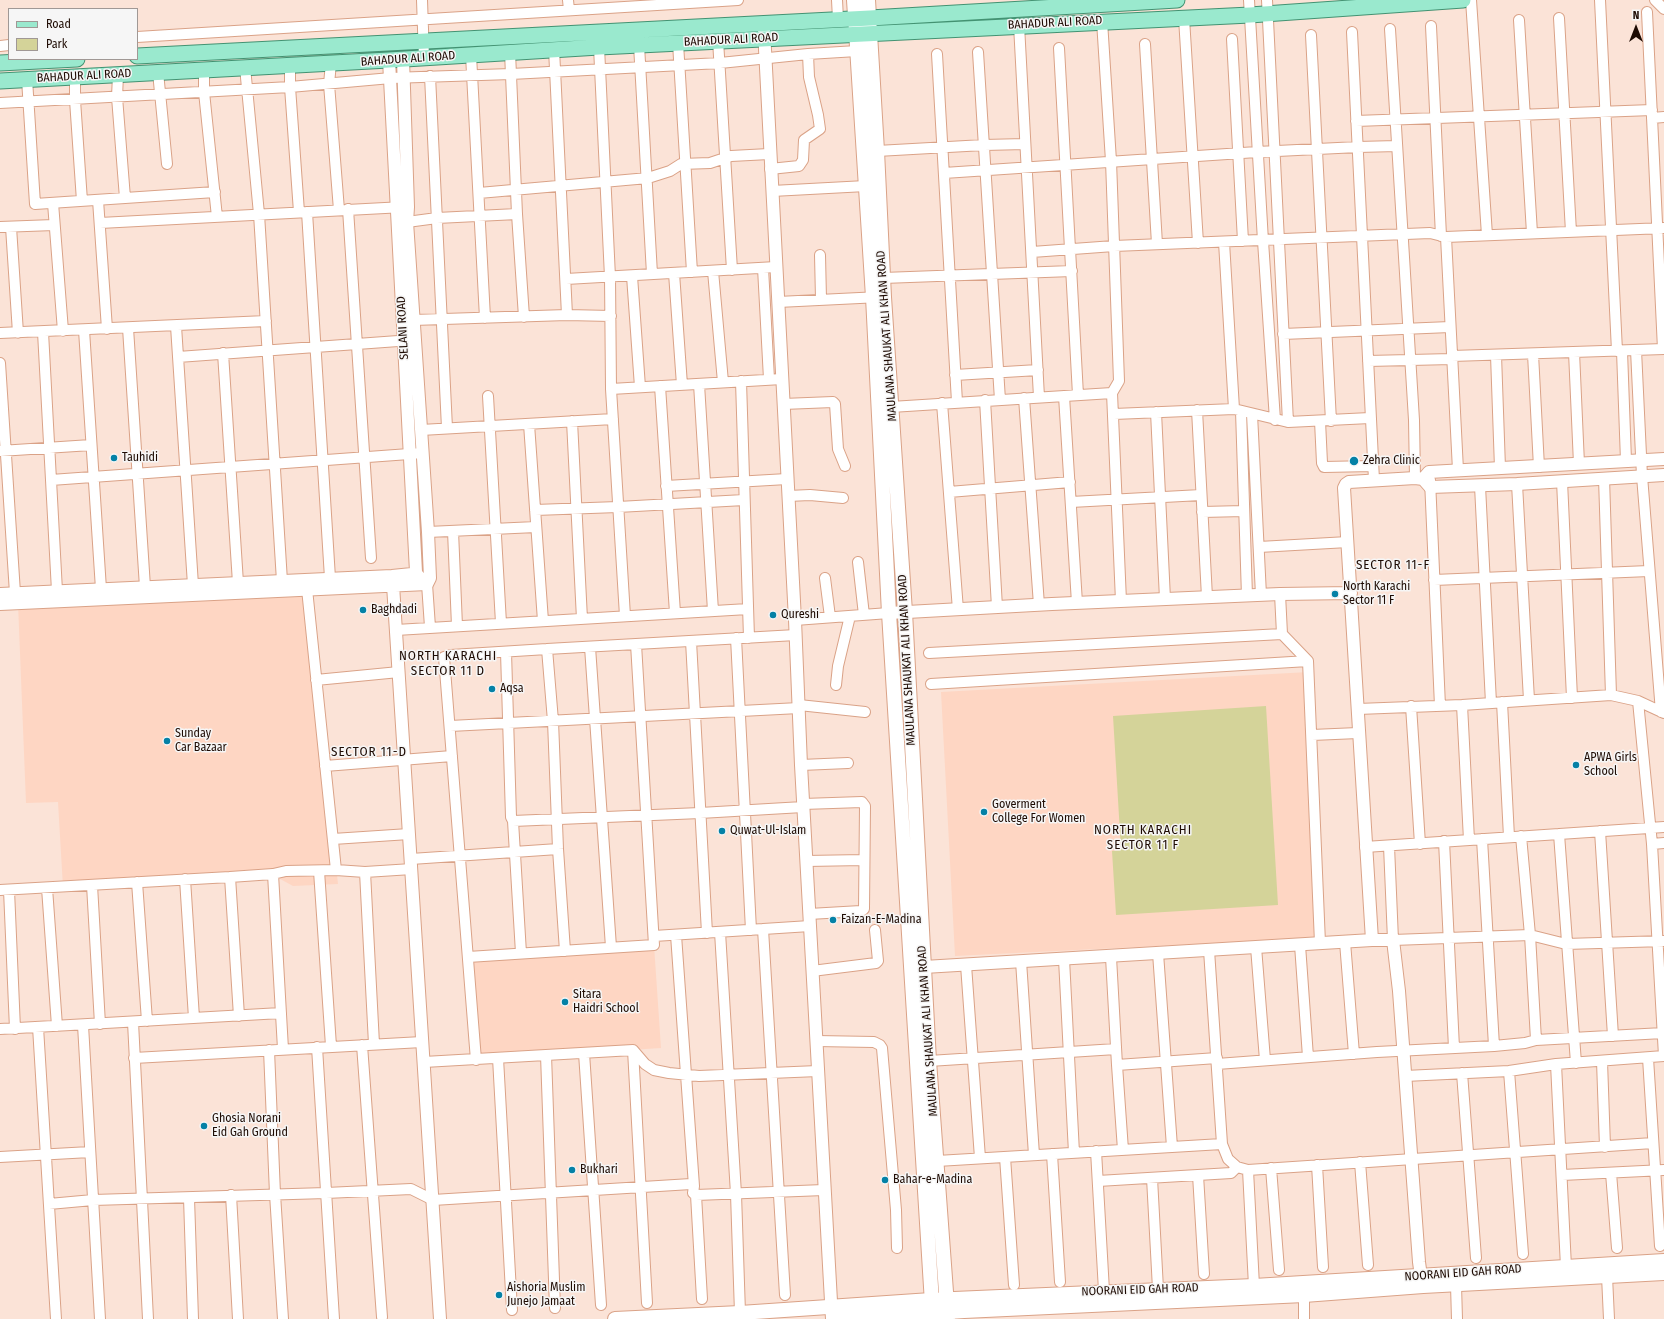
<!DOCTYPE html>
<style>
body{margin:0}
#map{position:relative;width:1664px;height:1319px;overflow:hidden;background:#fbe3d7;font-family:"Fira Sans Condensed",sans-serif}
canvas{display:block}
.legend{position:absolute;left:8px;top:8px;width:130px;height:52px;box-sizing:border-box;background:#f6f6f6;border:1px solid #a09895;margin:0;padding:5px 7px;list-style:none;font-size:12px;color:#1e0b03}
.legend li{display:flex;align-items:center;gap:8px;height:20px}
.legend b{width:20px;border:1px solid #a09895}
.north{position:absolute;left:1616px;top:8px;width:40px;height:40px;-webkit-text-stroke:3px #f6f6f6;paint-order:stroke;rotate:0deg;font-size:11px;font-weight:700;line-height:16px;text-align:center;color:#1e0b03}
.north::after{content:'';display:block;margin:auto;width:14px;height:18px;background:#1e0b03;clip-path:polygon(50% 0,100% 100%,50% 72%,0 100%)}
</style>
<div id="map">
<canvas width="1664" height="1319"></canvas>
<ul class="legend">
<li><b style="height:5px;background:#9ae9ce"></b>Road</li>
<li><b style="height:11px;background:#d4d399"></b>Park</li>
</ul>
<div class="north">N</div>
</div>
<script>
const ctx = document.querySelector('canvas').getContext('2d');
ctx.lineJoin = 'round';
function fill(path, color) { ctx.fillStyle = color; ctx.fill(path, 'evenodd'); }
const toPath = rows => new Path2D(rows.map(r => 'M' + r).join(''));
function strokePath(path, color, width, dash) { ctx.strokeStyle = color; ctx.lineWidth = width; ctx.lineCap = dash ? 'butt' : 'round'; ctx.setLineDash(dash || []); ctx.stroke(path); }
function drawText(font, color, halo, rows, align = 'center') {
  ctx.font = font + ' "Fira Sans Condensed",sans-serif'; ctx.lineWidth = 3; ctx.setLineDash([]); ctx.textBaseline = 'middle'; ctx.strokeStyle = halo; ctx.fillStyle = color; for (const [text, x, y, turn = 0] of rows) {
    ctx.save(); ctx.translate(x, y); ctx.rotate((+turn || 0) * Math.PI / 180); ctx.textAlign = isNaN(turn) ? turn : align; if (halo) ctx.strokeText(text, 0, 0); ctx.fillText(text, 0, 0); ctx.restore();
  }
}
fill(toPath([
 [306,589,338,884,293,886,271,874,63,887,58,802,26,803,18,603],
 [1309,672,1320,938,955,956,941,692],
 [654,945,661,1048,476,1060,468,957]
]), '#fed6c3');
fill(toPath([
 [1266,706,1278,905,1116,915,1112,851,1121,850,1113,716]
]), '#d4d399');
const minor = toPath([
 [422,0,424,58],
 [568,0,569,10],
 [837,0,838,19],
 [1249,0,1263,241,1275,420],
 [1267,0,1288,422],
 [1471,0,1487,235],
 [1600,0,1617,351],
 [1655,0,1664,9],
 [1647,12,1663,349],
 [1184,18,1198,243],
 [1559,18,1571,232],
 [1519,20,1532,233],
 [1102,21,1111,161,1119,381,1112,393,1121,601],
 [1019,25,1039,397],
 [1431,26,1441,236],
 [1390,29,1414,420,1415,478],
 [1352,32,1374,480],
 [1311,35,1331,421],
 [137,37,738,0],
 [1232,39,1243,241],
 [718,40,732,270],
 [678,43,692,272],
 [1145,44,1157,244],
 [639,45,652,274],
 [0,46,9,45],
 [599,47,610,277,611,389,625,616],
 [1059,48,1078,395],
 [554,49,567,315],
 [510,52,517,214,524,317],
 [978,52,1000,400],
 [937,54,957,402],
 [471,55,485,318],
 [331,63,329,84,339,210],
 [290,66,290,87,299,212],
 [245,67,259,214,282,581],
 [204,70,204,92,217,217],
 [158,72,167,164],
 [118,75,117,97,125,198],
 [430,76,447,428],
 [75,77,75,100,82,201],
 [27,79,35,204,215,192],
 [0,103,290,87,391,78,511,74,720,63,808,54,857,51],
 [1652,118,1664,117],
 [1356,121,1652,110],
 [877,151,984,145,1025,144],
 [770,169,799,166,803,160,804,140,820,129,818,115,809,77,808,54],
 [944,173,1257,152,1358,147,1397,146],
 [772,191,866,186],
 [479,193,648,178,670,171,681,164,710,163,731,156,769,154],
 [98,200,107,329],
 [53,203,63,331],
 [348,209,371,558],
 [307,212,330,578],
 [407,222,437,218,517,214],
 [100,223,404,207],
 [0,227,54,225],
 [11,227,18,333],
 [1446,237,1458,470],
 [1224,242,1234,409],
 [1032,252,1114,246,1430,233,1446,237,1664,228],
 [820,255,821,299],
 [763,268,769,379],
 [713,271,723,382],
 [674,273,682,385],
 [632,276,640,387],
 [883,278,1072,271],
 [566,279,776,267],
 [778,302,880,297],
 [413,320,567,315,611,316],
 [176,326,193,585],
 [128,328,145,587],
 [84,330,101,589],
 [43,332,57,591],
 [0,333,266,321],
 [1283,334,1450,327],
 [1636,350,1642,476,1661,712],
 [1622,351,1626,461],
 [1574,352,1579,464],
 [223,353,238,583],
 [1533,354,1539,467],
 [1496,355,1500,468],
 [1452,356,1664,349],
 [178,357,412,340],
 [1368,361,1452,359],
 [0,363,15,593],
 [955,375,1038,370],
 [741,381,749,638],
 [699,384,713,611],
 [660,386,675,613],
 [611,389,782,379],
 [488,396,501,623],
 [1064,396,1077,603],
 [1024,398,1039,605],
 [985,400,997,607],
 [942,403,958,610],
 [783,404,833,402,835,404,838,449,845,466],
 [891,407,1112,393],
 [1197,410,1207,597],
 [1241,411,1247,596],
 [1156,412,1165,599],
 [1114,414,1234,409,1288,422,1370,418],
 [1252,414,1261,595],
 [572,421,582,619],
 [1320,421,1322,463,1324,467,1373,466],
 [529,424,543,621],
 [421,430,613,419],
 [0,451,91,445],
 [1604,478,1611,695],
 [51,480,423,453],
 [1430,480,1440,706],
 [1562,481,1572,698],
 [1517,484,1529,700],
 [666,486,787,479],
 [1480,486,1491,703],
 [949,492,1070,482],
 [788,496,810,495,843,498],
 [1071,502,1201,495],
 [535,510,618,507,744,500],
 [1202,512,1244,511],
 [453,531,457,626],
 [428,532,536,527],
 [1259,547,1348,542],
 [858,562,864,615],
 [416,572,427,584,430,627],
 [825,578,830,617],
 [1434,580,1649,571],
 [307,589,336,870],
 [1280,594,1282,634],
 [795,620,889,613],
 [396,630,748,609],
 [736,638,751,930],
 [691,641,707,933],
 [590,647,611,947],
 [547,649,553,721,558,849,565,951],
 [506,652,511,817,513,821,521,953],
 [929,653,1282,634,1308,661,1320,943],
 [316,680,399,672],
 [931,684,1308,661],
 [836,685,838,666,850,616],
 [1638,701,1652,844,1664,1056],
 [1502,702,1509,837],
 [799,705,865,712],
 [1462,705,1469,840],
 [1411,706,1420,844],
 [1358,709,1462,705,1611,695,1638,701,1664,713],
 [450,726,799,708],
 [1312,735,1358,733],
 [801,765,848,763],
 [325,766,452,756],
 [803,804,862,802,865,806,864,909,861,911,809,914],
 [513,821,700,813,803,807],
 [1600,831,1613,1036],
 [1559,834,1576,1063],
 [1521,836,1530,935,1536,1040],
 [333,839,409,834],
 [1482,839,1494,1046],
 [1444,841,1454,1048],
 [1652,844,1664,843],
 [1389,846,1393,940,1530,935,1566,944,1664,941],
 [1365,847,1664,827],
 [411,859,558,849],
 [806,861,864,860],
 [319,871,331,1046],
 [365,872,374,1044],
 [273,874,283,1049],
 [230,877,239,1016],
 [185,879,194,1018],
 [137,882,147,1021],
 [92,885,100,1024],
 [47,888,57,1026],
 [0,890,230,877,273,874,286,871,336,870,365,872,412,869],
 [9,890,15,1029],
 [763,929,785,1295],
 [720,932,736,1194,740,1313],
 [676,935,694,1186],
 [654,936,810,926],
 [1345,942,1354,1054],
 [1300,945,1308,1057],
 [1256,947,1265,1060],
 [1209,950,1222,1144,1228,1159,1237,1167,1248,1170,1254,1286],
 [1158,953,1172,1147],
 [468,957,654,945,636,644],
 [1111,957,1117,1065,1217,1058],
 [1064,959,1074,1153],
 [1021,961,1034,1155],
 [966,965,980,1158],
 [812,971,876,963,878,961,875,930],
 [133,1022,148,1319],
 [83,1025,100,1319],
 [38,1027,56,1319],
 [0,1029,281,1013],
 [816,1041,874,1042,880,1045,882,1048,896,1210,897,1248],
 [362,1045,382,1317],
 [317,1047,334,1319],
 [269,1050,275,1194,283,1319],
 [633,1050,647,1303],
 [584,1053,601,1305],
 [546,1055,555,1308],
 [134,1058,422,1042],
 [498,1058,512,1310],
 [1648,1058,1660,1246],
 [476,1060,444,657,451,655,547,649,796,635],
 [929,1061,1116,1049],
 [1602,1061,1605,1147],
 [424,1062,633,1050,645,1064,654,1070,669,1073,699,1076,818,1071],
 [1217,1064,1377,1052,1494,1046,1525,1043,1536,1040,1663,1033],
 [1556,1064,1566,1267],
 [1117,1065,1123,1150],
 [1509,1071,1523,1254],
 [1462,1073,1476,1258],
 [1405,1076,1509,1071,1556,1064,1664,1056],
 [1096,1151,1104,1291],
 [1052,1154,1060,1282],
 [0,1157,90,1152],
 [1005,1157,1014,1285],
 [937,1161,1222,1144],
 [1360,1162,1368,1265],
 [1317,1165,1323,1267],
 [1271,1168,1279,1270],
 [1248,1170,1653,1143],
 [1611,1173,1617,1248],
 [1198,1175,1204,1274],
 [1562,1175,1664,1170],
 [1152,1178,1158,1289],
 [1098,1181,1231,1173,1237,1167],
 [231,1195,238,1319],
 [696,1195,702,1299],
 [189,1198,193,1319],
 [49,1204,93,1200,326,1193,411,1189,433,1200,691,1184,694,1186,693,1193,696,1195,824,1190],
 [1607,1276,1609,1319],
 [1456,1285,1457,1319],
 [1304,1295,1304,1319]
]);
const tertiary = toPath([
 [764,30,795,620,801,765,832,1319],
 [1423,479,1429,472,1664,459],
 [393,585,440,1319],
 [0,594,392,576,412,574,416,572,389,60],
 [0,604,427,584,430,578,428,532,407,222,408,207,403,59],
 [889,613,1052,604,1280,594,1351,593],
 [1372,940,1344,488,1346,484,1349,482,1415,478,1423,479,1430,487,1517,484,1664,475],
 [924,967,1372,940,1393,940,1399,991,1419,1262,1422,1284]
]);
const secondary = toPath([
 [854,0,873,297,889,613,933,1319],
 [868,0,877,151,884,297,905,612,929,1061,948,1319],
 [615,1319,740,1313,931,1300,1254,1286,1664,1261],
 [841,1319,964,1311,1304,1295,1423,1286,1664,1273]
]);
const primary = toPath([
 [137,56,870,18,1177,0],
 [0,63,77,59],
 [0,81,389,60,599,47,1250,15,1463,0]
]);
strokePath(minor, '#daa287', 12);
strokePath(tertiary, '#daa287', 14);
strokePath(secondary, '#daa287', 16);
strokePath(primary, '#439272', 17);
strokePath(minor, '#fff', 10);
strokePath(tertiary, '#fff', 12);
strokePath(secondary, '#fff', 14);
strokePath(primary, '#9ae9ce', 15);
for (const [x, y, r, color] of [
 [114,458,4,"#0481a6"],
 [1354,461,5,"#0481a6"],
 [1335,594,4,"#0481a6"],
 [363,610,4,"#0481a6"],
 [773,615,4,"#0481a6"],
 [492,689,4,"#0481a6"],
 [167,741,4,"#0481a6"],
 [1576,765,4,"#0481a6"],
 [984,812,4,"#0481a6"],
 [722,831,4,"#0481a6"],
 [833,920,4,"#0481a6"],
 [565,1002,4,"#0481a6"],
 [204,1126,4,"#0481a6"],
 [572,1170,4,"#0481a6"],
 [885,1180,4,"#0481a6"],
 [499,1295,4,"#0481a6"]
]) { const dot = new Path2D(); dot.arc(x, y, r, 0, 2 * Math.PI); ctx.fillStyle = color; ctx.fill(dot); strokePath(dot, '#f6f6f6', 1.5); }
drawText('12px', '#1e0b03', '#f6f6f6', [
 ["BAHADUR ALI ROAD",1055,23,-3],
 ["BAHADUR ALI ROAD",731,40,-3],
 ["BAHADUR ALI ROAD",408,59,-4],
 ["BAHADUR ALI ROAD",84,76,-3],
 ["SELANI ROAD",403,328,-93],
 ["MAULANA SHAUKAT ALI KHAN ROAD",887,336,-94],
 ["MAULANA SHAUKAT ALI KHAN ROAD",907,660,-93],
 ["MAULANA SHAUKAT ALI KHAN ROAD",928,1031,-94],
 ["NOORANI EID GAH ROAD",1463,1273,-4],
 ["NOORANI EID GAH ROAD",1140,1290,-2]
]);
drawText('12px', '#1e0b03', '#f6f6f6', [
 ["Tauhidi",122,458],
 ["Zehra Clinic",1363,461],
 ["North Karachi",1343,587],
 ["Sector 11 F",1343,601],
 ["Baghdadi",371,610],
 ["Qureshi",781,615],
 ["Aqsa",500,689],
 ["Sunday",175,734],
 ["Car Bazaar",175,748],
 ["APWA Girls",1584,758],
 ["School",1584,772],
 ["Goverment",992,805],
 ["College For Women",992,819],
 ["Quwat-Ul-Islam",730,831],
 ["Faizan-E-Madina",841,920],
 ["Sitara",573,995],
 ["Haidri School",573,1009],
 ["Ghosia Norani",212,1119],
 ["Eid Gah Ground",212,1133],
 ["Bukhari",580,1170],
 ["Bahar-e-Madina",893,1180],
 ["Aishoria Muslim",507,1288],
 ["Junejo Jamaat",507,1302]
], 'left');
ctx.letterSpacing = '1px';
drawText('13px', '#1e0b03', '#f6f6f6', [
 ["SECTOR 11-F",1393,565],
 ["NORTH KARACHI",448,656],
 ["SECTOR 11 D",448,671],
 ["SECTOR 11-D",369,752],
 ["NORTH KARACHI",1143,830],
 ["SECTOR 11 F",1143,845]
]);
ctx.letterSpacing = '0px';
</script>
